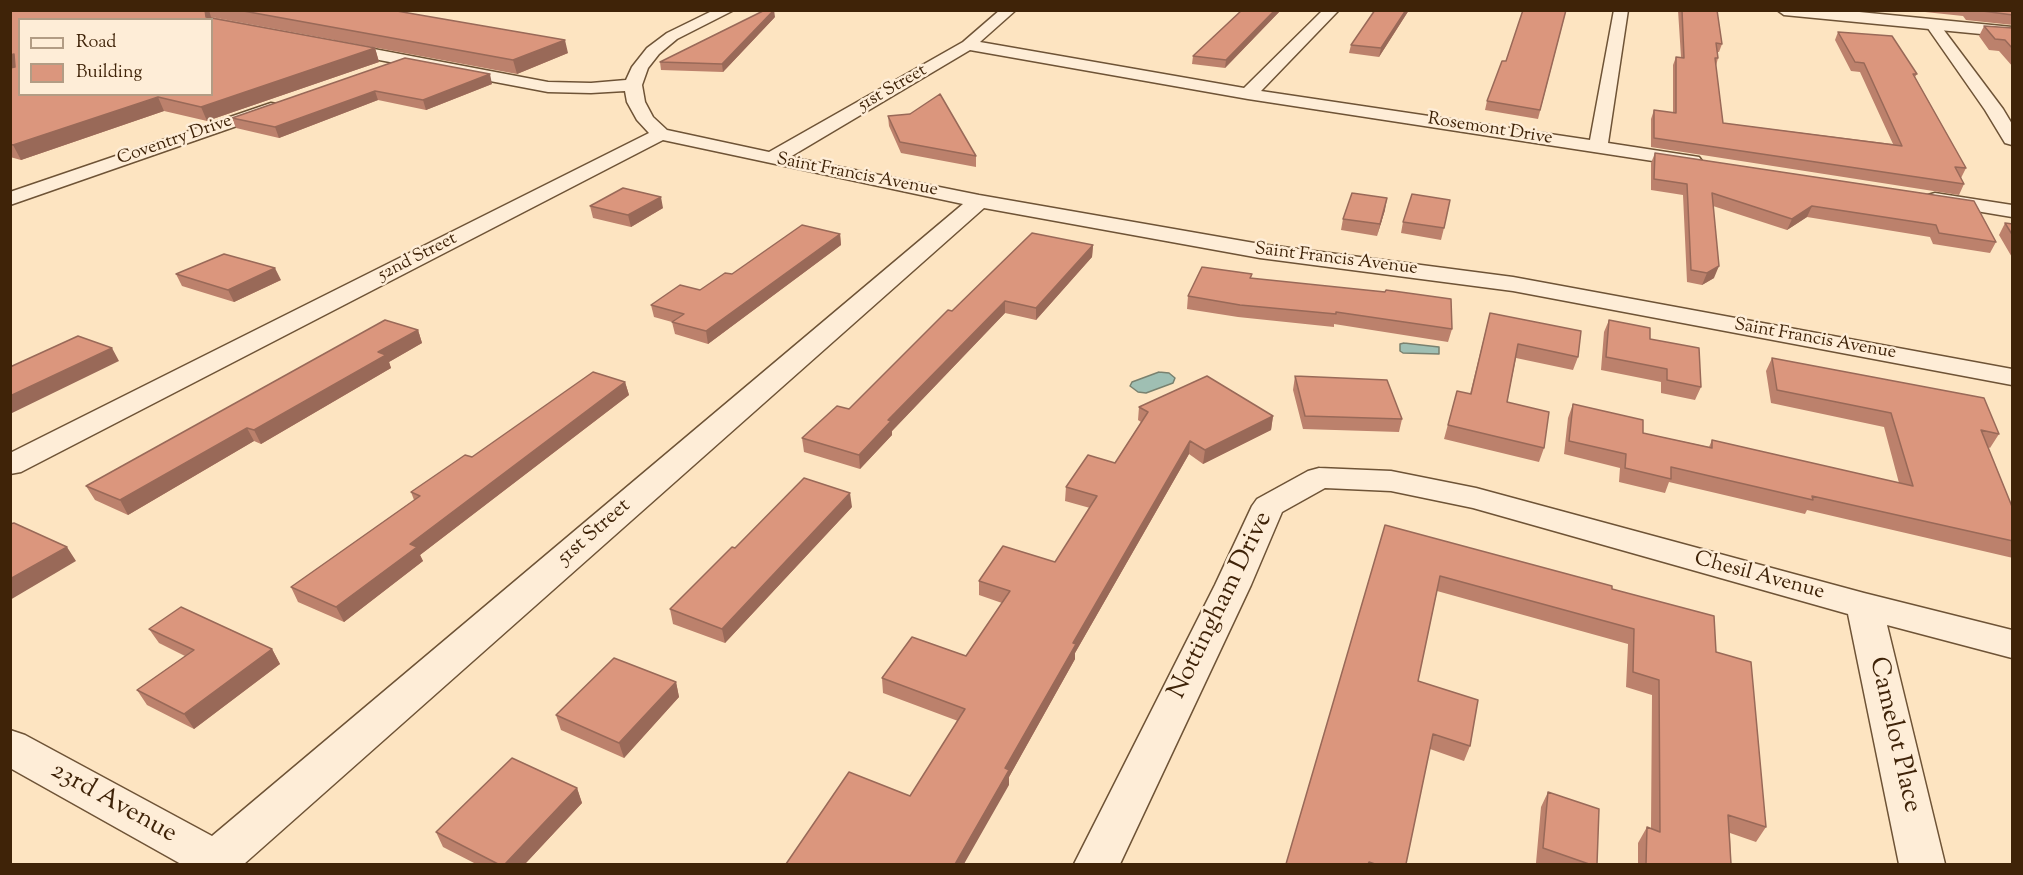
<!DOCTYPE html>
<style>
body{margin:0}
#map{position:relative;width:2023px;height:875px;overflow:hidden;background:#fde4c1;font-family:"Sorts Mill Goudy",serif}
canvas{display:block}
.frame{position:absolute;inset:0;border:12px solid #3f2308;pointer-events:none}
.legend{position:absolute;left:18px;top:18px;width:195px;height:78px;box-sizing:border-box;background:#feedd7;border:2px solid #b29c84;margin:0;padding:8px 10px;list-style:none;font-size:18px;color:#3f2308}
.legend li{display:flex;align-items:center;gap:12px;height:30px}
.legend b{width:30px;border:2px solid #b29c84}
</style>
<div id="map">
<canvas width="2023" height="875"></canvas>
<div class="frame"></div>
<ul class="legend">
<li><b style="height:8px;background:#feedd7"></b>Road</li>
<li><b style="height:16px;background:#db967d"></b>Building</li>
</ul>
</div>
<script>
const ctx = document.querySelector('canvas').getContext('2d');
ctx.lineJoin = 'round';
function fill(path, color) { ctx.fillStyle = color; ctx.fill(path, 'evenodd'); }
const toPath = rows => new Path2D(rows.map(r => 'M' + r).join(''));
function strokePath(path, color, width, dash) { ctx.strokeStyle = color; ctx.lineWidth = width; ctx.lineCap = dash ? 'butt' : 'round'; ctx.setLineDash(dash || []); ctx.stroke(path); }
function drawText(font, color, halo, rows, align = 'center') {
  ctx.font = font + ' "Sorts Mill Goudy",serif'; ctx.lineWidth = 5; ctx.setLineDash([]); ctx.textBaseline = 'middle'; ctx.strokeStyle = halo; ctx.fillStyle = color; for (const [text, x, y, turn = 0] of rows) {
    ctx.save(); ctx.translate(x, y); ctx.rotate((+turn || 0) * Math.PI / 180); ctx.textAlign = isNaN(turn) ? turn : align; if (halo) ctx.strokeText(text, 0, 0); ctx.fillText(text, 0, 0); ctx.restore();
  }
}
const water = toPath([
 [1404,343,1439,347,1439,354,1403,353,1400,351,1400,344,1404,343],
 [1159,372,1169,373,1175,378,1173,383,1146,393,1138,392,1130,386,1132,382,1159,372]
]);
fill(water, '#9fbfb3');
strokePath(water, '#79816f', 1.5);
const minor = toPath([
 [714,10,734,10,677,39,659,54,648,68,642,85,645,102,653,117,667,130,769,152,963,42,1000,10,1016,10,980,42,1244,88,1323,10,1339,10,1261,91,1590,140,1614,10,1628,10,1608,143,1699,157,1702,161,1699,165,1692,167,1248,99,970,50,790,157,979,195,1260,244,1513,277,2012,369,2012,385,1513,291,1260,258,984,208,244,864,181,864,10,768,10,730,25,735,212,836,963,204,663,140,21,472,10,474,10,453,649,133,637,120,627,102,625,91,591,93,548,92,337,52,331,50,329,47,331,44,337,42,548,82,591,83,626,80,632,67,647,48,667,33,714,10],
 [1932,20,1937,21,2003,109,2012,124,2012,145,2005,143,1985,110,1925,24,1932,20],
 [271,103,277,104,280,108,277,112,10,205,10,192,271,103],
 [1935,193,2012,205,2012,217,1928,203,1924,199,1928,195,1935,193],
 [1319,468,1391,471,1476,488,1864,593,2012,630,2012,658,1887,625,1945,864,1899,864,1848,614,1473,508,1391,491,1325,488,1282,512,1251,585,1120,864,1074,864,1215,585,1252,506,1257,499,1308,471,1319,468]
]);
const tertiary = toPath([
 [1777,10,1839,10,2012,27,2012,37,1784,15,1777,10]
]);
strokePath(minor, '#6e5336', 3);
strokePath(tertiary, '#6e5336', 3);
fill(minor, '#feedd7');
fill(tertiary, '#feedd7');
fill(toPath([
 [10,10,391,10,568,53,517,74,211,17,210,17,375,48,379,62,207,121,164,111,21,160,10,157],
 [1242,10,1281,10,1225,68,1192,64,1193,56],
 [1409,10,1379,57,1349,53,1351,45],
 [1523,10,1581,10,1580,12,1566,11,1538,119,1485,110,1487,101,1506,61],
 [1678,10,1717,10,1722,44,1719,52,1717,52,1718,58,1716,66,1723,123,1893,144,1860,72,1851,71,1835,40,1838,32,1917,74,1915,77,1966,168,1961,178,1964,184,1959,195,1651,147,1651,119,1654,110,1673,113,1673,65,1676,57,1681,57],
 [1906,10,2013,10,2013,25,1966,20,1963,16],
 [775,17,723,72,661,70,660,62],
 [1984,26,2013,28,2013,67,1999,51,1989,50,1979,36],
 [405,58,492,84,426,110,378,100,279,138,236,128,232,118],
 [888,116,976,156,976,167,901,153,889,126],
 [1655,153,1974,201,1996,242,1990,253,1933,244,1930,237,1807,217,1787,230,1713,206,1714,278,1702,285,1687,282,1683,195,1651,190,1651,163],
 [590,206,663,208,631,227,593,218],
 [1385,210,1377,236,1341,230,1343,219],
 [1403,222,1444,228,1441,240,1401,233],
 [2005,223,2013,224,2013,259,1999,235],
 [840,234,841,245,708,344,675,334,672,322,654,317,651,305,700,290,732,274],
 [1093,245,1092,257,1036,320,1005,313,892,431,892,435,860,469,804,452,802,438,849,409,952,311],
 [176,274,281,280,234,302,182,286],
 [1252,274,1251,278,1452,329,1448,342,1334,324,1334,327,1238,317,1187,309,1188,296],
 [1490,313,1578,357,1573,370,1516,358,1507,402,1544,448,1539,462,1444,439,1457,391,1470,394],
 [1609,320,1650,339,1701,387,1695,400,1661,393,1661,382,1601,370,1604,332],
 [418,330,422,343,389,362,391,368,261,444,254,441,128,515,95,500,86,486],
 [1772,358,1999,434,1990,448,1988,447,2013,509,2013,558,1807,510,1805,514,1669,482,1665,493,1619,482,1620,468,1564,454,1568,418,1573,404,1643,433,1709,447,1712,440,1899,483,1884,427,1771,403,1766,371],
 [1295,376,1402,419,1399,432,1303,429,1293,390],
 [625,382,629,395,420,555,423,561,344,622,298,602,291,587,414,500,411,492,472,457],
 [1139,407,1273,416,1271,430,1203,464,1189,454,1075,653,1075,659,1009,777,1009,785,910,796,958,721,883,693,882,678,966,656,1002,603,979,595,979,581,1055,562,1090,508,1065,501,1066,487,1115,463,1141,422,1138,420],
 [852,507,725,643,673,624,670,609,735,548],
 [1385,525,1612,589,1716,652,1766,827,1756,842,1730,833,1731,864,1638,864,1638,843,1647,827,1651,829,1652,695,1626,687,1628,644,1437,591,1418,681,1470,746,1464,761,1430,749,1406,864,1286,864],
 [149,629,272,649,280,664,194,729,147,705,137,690,185,656,159,643],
 [676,682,679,697,624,758,561,730,556,715],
 [577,788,582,803,525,864,476,864,443,847,436,832],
 [1548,792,1597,864,1539,864,1536,863,1541,807]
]), '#bc816c');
fill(toPath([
 [202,10,209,10,211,17,208,19],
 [774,10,775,17,723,72,722,64],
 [1275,10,1281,10,1225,68,1226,60],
 [1406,10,1409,10,1379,57,1381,48],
 [565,40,568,53,517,74,513,60],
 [375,48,379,62,207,121,201,107],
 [14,54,20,64,10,70,10,55],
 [490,74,492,84,426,110,423,100],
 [375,91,378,100,279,138,275,127],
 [158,97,164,111,21,160,13,145],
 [661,197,663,208,631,227,628,215],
 [1387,198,1385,210,1377,236,1380,224],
 [1812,206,1807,217,1787,230,1792,219],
 [840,234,841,245,708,344,706,331],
 [1093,245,1092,257,1036,320,1036,308],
 [1719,266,1714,278,1702,285,1707,273],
 [275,268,281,280,234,302,228,290],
 [1005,301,1005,313,892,431,892,435,860,469,859,455,888,420],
 [418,330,422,343,389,362,391,368,261,444,254,430,378,352],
 [112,348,119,361,10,414,10,396],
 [625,382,629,395,420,555,423,561,344,622,336,607,410,544],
 [1273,416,1271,430,1203,464,1205,450],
 [247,428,254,441,128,515,120,500],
 [1190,441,1189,454,1075,653,1075,659,1009,777,1009,785,964,864,955,864,1005,768,1073,643],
 [850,493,852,507,725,643,722,629],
 [67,547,76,561,10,600,10,579],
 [272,649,280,664,194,729,184,714],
 [676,682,679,697,624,758,619,743],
 [577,788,582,803,525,864,505,864]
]), '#996958');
const building = toPath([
 [10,10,205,10,206,17,375,48,201,107,158,97,13,145,10,144,10,68,15,67,14,54,10,55,10,10],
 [20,20,212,20,212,94,20,94,20,20],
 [238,10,391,10,565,40,513,60,238,10],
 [765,10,774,10,722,64,660,62,765,10],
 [1242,10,1275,10,1226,60,1193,56,1242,10],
 [1375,10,1406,10,1381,48,1351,45,1375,10],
 [1523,10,1566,10,1540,110,1487,101,1502,61,1506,61,1523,10],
 [1682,10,1717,10,1722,44,1716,43,1718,58,1715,58,1723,123,1902,146,1864,63,1855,62,1838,32,1892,36,1917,74,1913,74,1966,168,1955,167,1964,184,1654,138,1654,110,1676,113,1676,57,1684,58,1682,10],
 [1975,10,2013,10,2013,15,1975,10],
 [1984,26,2013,28,2013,49,2005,40,1995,39,1984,26],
 [405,58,490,74,423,100,375,91,275,127,232,118,405,58],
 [940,94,976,156,900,142,888,116,910,114,940,94],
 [1655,153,1974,201,1996,242,1939,233,1936,225,1812,206,1792,219,1712,193,1719,266,1707,273,1691,270,1687,184,1654,179,1655,153],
 [623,188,661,197,628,215,590,206,623,188],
 [1352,193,1387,198,1380,224,1343,219,1352,193],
 [1412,194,1450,200,1444,228,1403,222,1412,194],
 [2005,223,2013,224,2013,236,2005,223],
 [802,225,840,234,706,331,672,322,684,314,651,305,680,285,700,290,725,273,732,274,802,225],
 [1032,233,1093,245,1036,308,1005,301,888,420,891,421,859,455,802,438,837,406,849,409,948,310,952,311,1032,233],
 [224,254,275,268,228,290,176,274,224,254],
 [1202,267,1252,274,1250,278,1385,292,1386,290,1451,299,1452,329,1336,312,1336,314,1240,305,1188,296,1202,267],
 [1490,313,1581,331,1578,357,1518,344,1507,402,1549,412,1544,448,1448,425,1457,391,1471,394,1490,313],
 [385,320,418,330,378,352,386,355,254,430,247,428,120,500,86,486,385,320],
 [1609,320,1650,328,1650,339,1699,348,1701,387,1667,380,1667,369,1606,357,1609,320],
 [78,336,112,348,10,396,10,367,78,336],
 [1772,358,1984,398,1999,434,1981,430,2013,509,2013,541,1812,496,1813,500,1671,467,1671,479,1625,468,1626,454,1569,441,1573,404,1643,420,1643,433,1712,448,1712,440,1913,486,1891,413,1777,390,1772,358],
 [593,372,625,382,410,544,417,547,336,607,291,587,420,496,411,492,465,455,472,457,593,372],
 [1207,376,1273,416,1205,450,1190,441,1073,643,1076,644,1005,768,1009,770,955,864,786,864,849,772,910,796,965,709,882,678,912,637,966,656,1010,591,979,581,1003,546,1055,562,1097,496,1066,487,1088,455,1115,463,1148,412,1139,407,1207,376],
 [1295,376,1387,380,1402,419,1305,416,1295,376],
 [804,478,850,493,722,629,670,609,732,547,735,548,804,478],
 [14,523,67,547,10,579,10,524,14,523],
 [1385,525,1612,586,1612,589,1714,616,1716,652,1751,662,1766,827,1728,815,1731,864,1646,864,1647,827,1660,832,1659,680,1633,672,1634,629,1440,576,1418,681,1478,700,1470,746,1433,734,1406,864,1375,864,1369,862,1368,864,1286,864,1385,525],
 [181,607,272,649,184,714,137,690,194,650,149,629,181,607],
 [614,658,676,682,619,743,556,715,614,658],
 [512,758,577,788,505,864,498,864,436,832,512,758],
 [1548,792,1599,809,1597,864,1589,864,1543,848,1548,792]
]);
fill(building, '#db967d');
strokePath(building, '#996958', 1.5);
drawText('18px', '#3f2308', '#feedd7', [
 ["51st Street",893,89,-30],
 ["Rosemont Drive",1490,130,9],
 ["Coventry Drive",175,141,-19],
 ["Saint Francis Avenue",857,176,11],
 ["52nd Street",418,258,-27],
 ["Saint Francis Avenue",1336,260,7],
 ["Saint Francis Avenue",1815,340,10]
]);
drawText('21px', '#3f2308', '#feedd7', [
 ["51st Street",595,533,-41],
 ["Chesil Avenue",1759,577,15]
]);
drawText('26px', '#3f2308', '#feedd7', [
 ["Nottingham Drive",1222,606,-64],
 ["Camelot Place",1893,735,77],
 ["23rd Avenue",113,804,29]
]);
</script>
